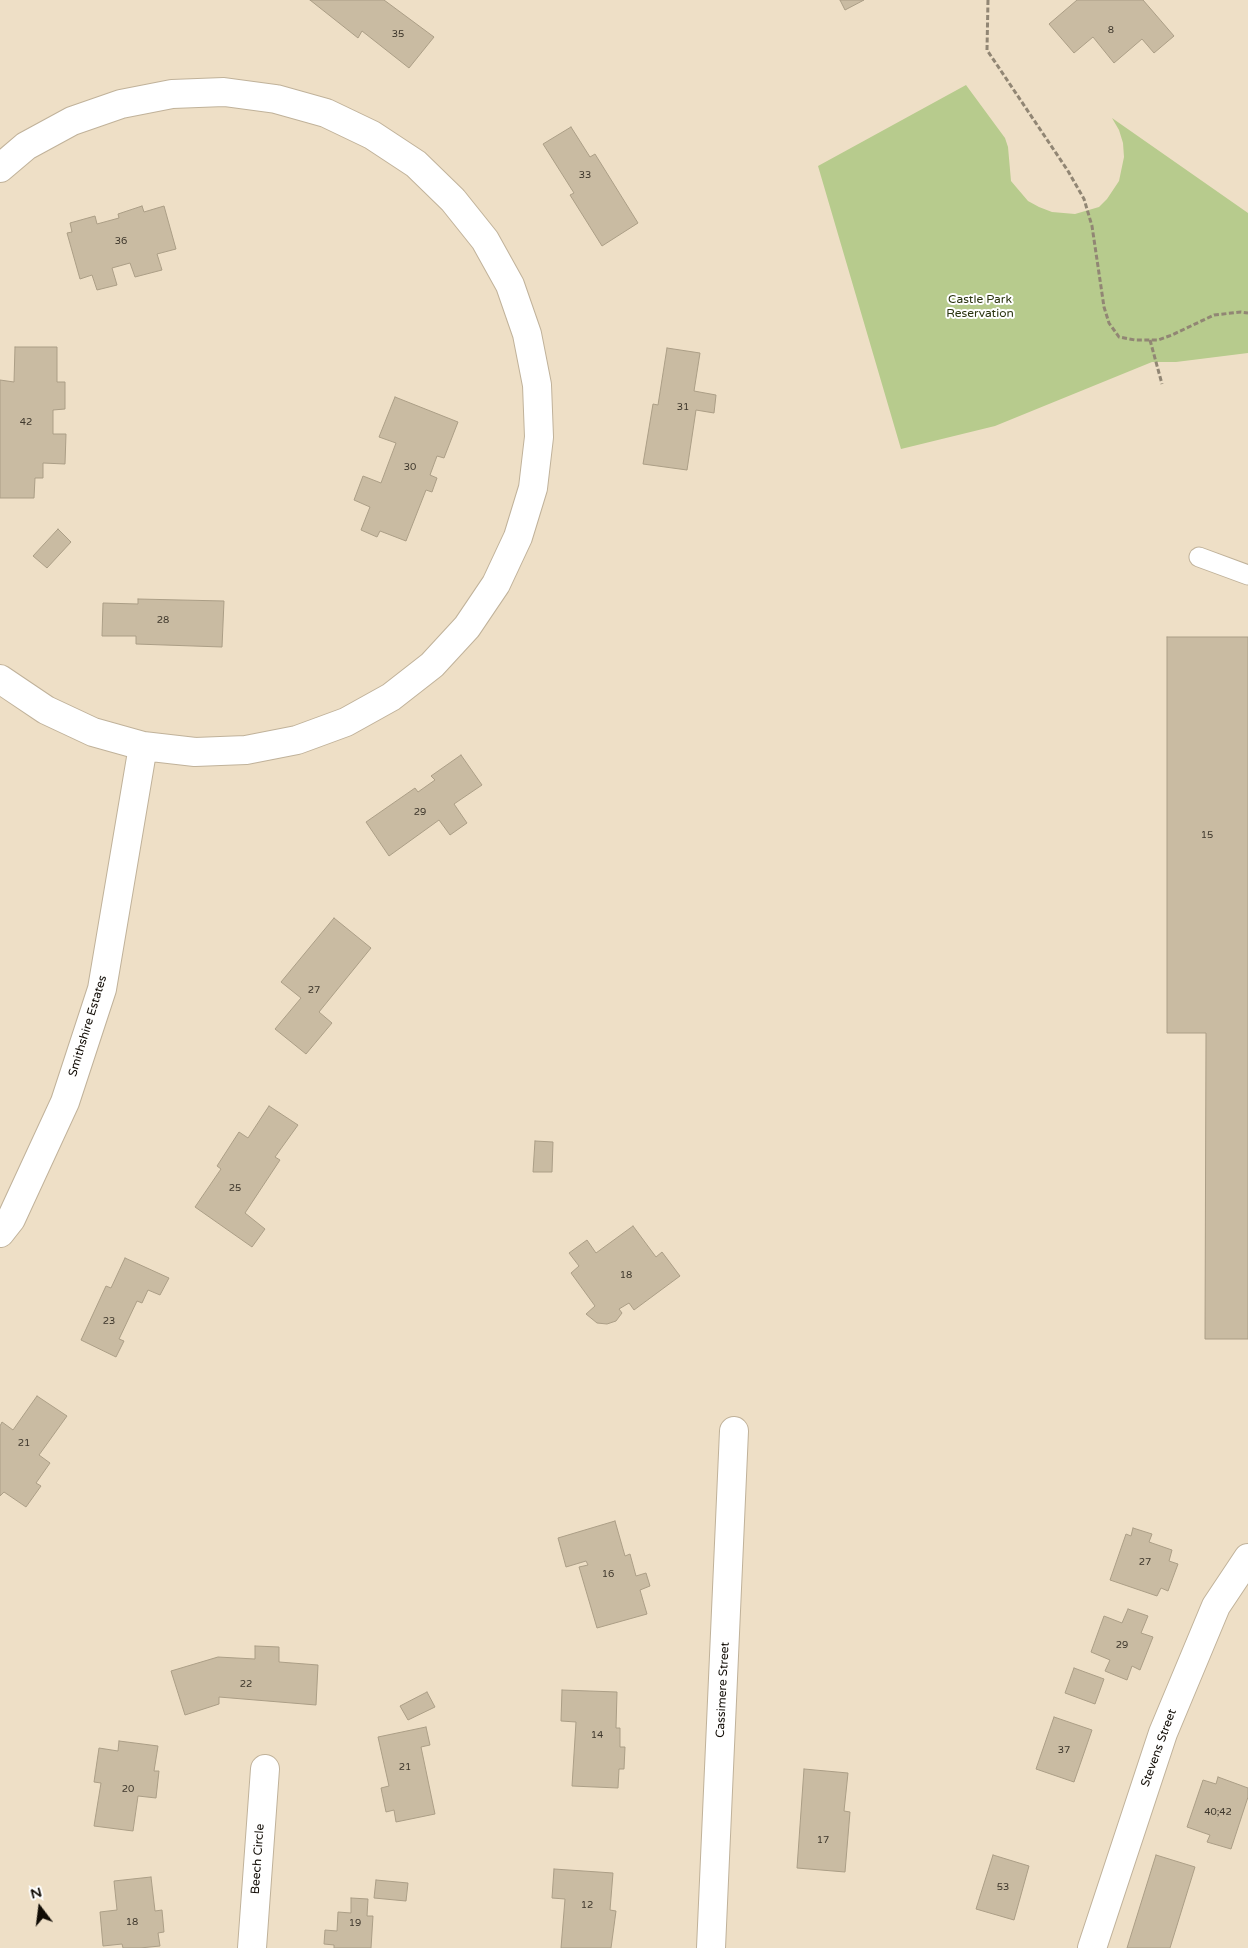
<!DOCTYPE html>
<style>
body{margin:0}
#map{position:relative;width:1248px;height:1948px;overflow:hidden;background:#eedfc6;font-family:"Varela Round",sans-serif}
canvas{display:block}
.north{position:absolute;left:15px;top:1883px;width:50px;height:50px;-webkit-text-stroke:4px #fff;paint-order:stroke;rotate:345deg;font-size:14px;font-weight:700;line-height:20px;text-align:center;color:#100b04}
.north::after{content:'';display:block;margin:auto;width:18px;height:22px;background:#100b04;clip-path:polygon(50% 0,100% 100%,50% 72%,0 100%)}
</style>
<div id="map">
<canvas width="1248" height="1948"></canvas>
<div class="north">N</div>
</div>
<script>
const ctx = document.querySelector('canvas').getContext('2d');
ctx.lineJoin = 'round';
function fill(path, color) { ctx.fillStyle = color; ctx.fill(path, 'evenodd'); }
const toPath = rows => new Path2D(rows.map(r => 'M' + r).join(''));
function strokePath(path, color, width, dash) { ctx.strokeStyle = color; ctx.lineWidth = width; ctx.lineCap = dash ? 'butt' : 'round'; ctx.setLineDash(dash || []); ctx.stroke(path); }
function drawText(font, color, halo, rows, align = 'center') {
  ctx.font = font + ' "Varela Round",sans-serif'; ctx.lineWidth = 4; ctx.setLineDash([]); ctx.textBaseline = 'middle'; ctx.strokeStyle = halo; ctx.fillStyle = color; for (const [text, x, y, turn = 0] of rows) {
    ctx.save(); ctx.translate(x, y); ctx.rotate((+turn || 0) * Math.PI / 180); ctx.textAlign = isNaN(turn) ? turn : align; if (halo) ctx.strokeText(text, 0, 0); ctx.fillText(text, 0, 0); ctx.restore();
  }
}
fill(toPath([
 [966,85,1005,138,1008,147,1011,181,1028,201,1039,207,1052,212,1075,214,1099,207,1107,199,1119,181,1124,157,1123,143,1119,130,1112,118,1248,213,1248,353,1176,362,1152,362,995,426,901,449,818,166]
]), '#b7cb8d');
const building = toPath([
 [310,0,384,0,434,37,409,68,362,31,358,38,310,0],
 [840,0,864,0,845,10,840,0],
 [1077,0,1143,0,1174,36,1154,53,1142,39,1114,63,1093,37,1074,53,1049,24,1077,0],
 [571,127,590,157,595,154,638,223,602,246,570,195,574,193,543,144,571,127],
 [142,206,144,212,164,206,176,249,157,254,162,270,135,277,130,263,112,268,117,285,97,290,92,275,80,279,67,233,72,232,70,223,95,216,97,224,119,218,118,214,142,206],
 [15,347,57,347,57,382,65,382,65,409,53,410,53,434,66,434,65,464,43,463,43,478,35,478,34,498,0,498,0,380,14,382,15,347],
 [667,348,700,353,694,391,716,395,714,413,696,410,687,470,643,464,653,404,658,405,667,348],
 [395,397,458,422,444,458,437,456,430,475,437,478,432,492,426,490,406,541,380,531,377,537,361,530,370,507,354,500,363,476,381,483,396,443,379,437,395,397],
 [58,529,71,542,47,568,33,556,58,529],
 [138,599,224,601,222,647,136,644,136,636,102,636,103,603,138,604,138,599],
 [1167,637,1248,637,1248,1339,1205,1339,1206,1033,1167,1033,1167,637],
 [461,755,482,785,454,804,467,823,450,835,439,820,389,856,366,822,415,788,418,792,435,780,431,776,461,755],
 [334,918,371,948,319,1012,332,1023,306,1054,275,1029,301,998,281,982,334,918],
 [269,1106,298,1125,275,1157,280,1160,245,1213,265,1229,252,1247,195,1207,221,1169,217,1166,239,1132,248,1138,269,1106],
 [535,1141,553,1142,552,1172,533,1172,535,1141],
 [633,1226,656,1257,662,1252,680,1276,634,1310,629,1303,619,1309,622,1313,616,1321,607,1324,597,1323,586,1314,595,1306,571,1273,579,1266,569,1253,587,1240,596,1253,633,1226],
 [125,1258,169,1278,160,1295,148,1290,142,1303,137,1301,119,1339,124,1341,116,1357,81,1340,106,1286,111,1288,125,1258],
 [37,1396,67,1416,39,1455,50,1463,36,1483,41,1486,26,1507,4,1492,0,1496,0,1426,2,1422,13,1430,37,1396],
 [615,1521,625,1556,630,1554,636,1576,646,1573,650,1586,640,1590,647,1614,597,1628,579,1567,588,1565,586,1561,566,1567,558,1538,615,1521],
 [1133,1528,1152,1534,1149,1542,1172,1550,1169,1561,1178,1564,1168,1591,1161,1588,1157,1596,1110,1580,1126,1534,1131,1536,1133,1528],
 [1128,1609,1148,1616,1141,1633,1153,1637,1140,1670,1132,1666,1127,1680,1105,1671,1110,1660,1091,1652,1104,1616,1122,1623,1128,1609],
 [255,1646,279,1647,279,1662,318,1665,316,1705,219,1697,219,1704,185,1715,171,1671,218,1657,255,1659,255,1646],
 [1074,1668,1104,1679,1095,1704,1065,1693,1074,1668],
 [562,1690,617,1692,616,1728,620,1728,620,1747,625,1747,624,1769,619,1769,618,1788,572,1786,576,1722,561,1721,562,1690],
 [427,1692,435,1707,408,1720,400,1706,427,1692],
 [1054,1717,1092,1730,1074,1782,1036,1769,1054,1717],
 [426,1727,430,1745,421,1747,435,1814,396,1822,394,1810,386,1812,381,1788,389,1786,378,1737,426,1727],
 [119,1741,158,1746,154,1771,159,1771,156,1798,138,1796,133,1831,94,1826,101,1783,94,1782,99,1748,118,1751,119,1741],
 [804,1769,848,1773,844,1811,850,1812,845,1872,797,1868,804,1769],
 [1218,1777,1248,1788,1248,1797,1231,1849,1207,1842,1210,1835,1187,1827,1203,1780,1216,1784,1218,1777],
 [993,1855,1029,1866,1014,1920,976,1909,993,1855],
 [1156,1855,1195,1867,1170,1948,1127,1948,1156,1855],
 [554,1869,613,1873,610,1910,616,1911,611,1948,561,1948,565,1899,552,1898,554,1869],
 [151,1877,155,1911,162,1910,164,1932,158,1933,160,1946,140,1948,123,1948,122,1944,103,1946,100,1912,117,1910,114,1881,151,1877],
 [376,1880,408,1883,406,1901,374,1898,376,1880],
 [351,1898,368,1899,367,1916,373,1916,371,1948,334,1948,334,1945,324,1944,325,1930,337,1931,338,1912,351,1913,351,1898]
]);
fill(building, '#c9bba2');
strokePath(building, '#ab9e86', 1);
const lane = toPath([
 [1199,557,1248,575]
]);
const street = toPath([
 [0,168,26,146,72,121,121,104,172,94,224,92,276,99,326,113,372,135,416,164,453,200,485,240,510,285,527,334,537,385,539,437,533,488,518,537,496,584,467,627,432,665,391,697,346,722,297,740,246,750,195,752,143,746,93,732,46,710,0,679],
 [0,1233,11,1219,65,1102,102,989,143,746],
 [252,1948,265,1769],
 [711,1948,734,1431]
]);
const secondary = toPath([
 [1092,1948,1163,1733,1216,1606,1248,1558]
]);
strokePath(lane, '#c0b29a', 21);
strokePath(street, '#c0b29a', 30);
strokePath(secondary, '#c0b29a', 30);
strokePath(toPath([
 [988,0,987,50,1068,171,1084,199,1092,226,1104,307,1109,323,1119,337,1135,340,1158,340,1172,335,1214,315,1241,312,1248,313],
 [1150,340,1162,384]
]), '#918674', 3, [5, 2.5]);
strokePath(lane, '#fff', 19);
strokePath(street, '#fff', 28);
strokePath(secondary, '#fff', 28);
drawText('10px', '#3e372c', null, [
 ["8",1111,30],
 ["35",398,34],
 ["33",585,175],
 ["36",121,241],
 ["31",683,407],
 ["42",26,422],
 ["30",410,467],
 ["28",163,620],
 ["29",420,812],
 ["15",1207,835],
 ["27",314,990],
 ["25",235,1188],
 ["18",626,1275],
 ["23",109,1321],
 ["21",24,1443],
 ["27",1145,1562],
 ["16",608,1574],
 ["29",1122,1645],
 ["22",246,1684],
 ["14",597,1735],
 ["37",1064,1750],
 ["21",405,1767],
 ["20",128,1789],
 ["40;42",1218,1812],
 ["17",823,1840],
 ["53",1003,1887],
 ["12",587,1905],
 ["18",132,1922],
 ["19",355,1923]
]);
drawText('12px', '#2b3510', '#fff', [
 ["Castle Park",980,300],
 ["Reservation",980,314]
]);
drawText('12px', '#100b04', '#fff', [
 ["Smithshire Estates",88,1026,-73],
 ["Cassimere Street",723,1690,-87],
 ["Stevens Street",1159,1748,-70],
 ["Beech Circle",258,1859,-86]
]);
</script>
